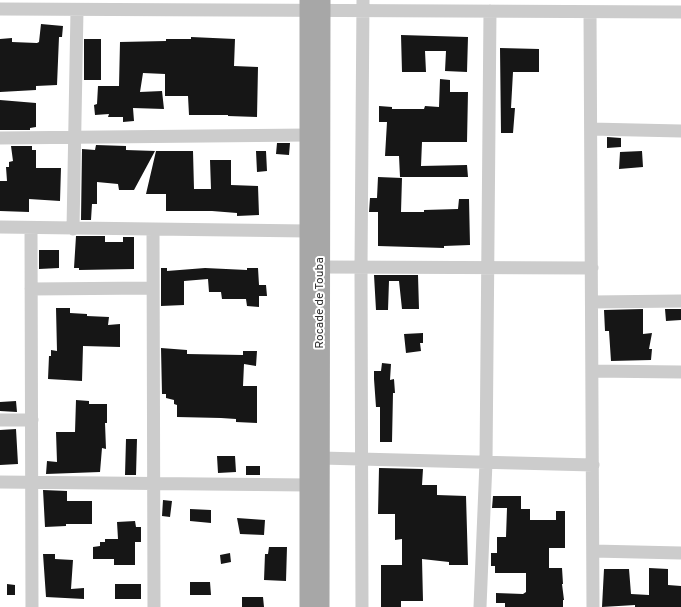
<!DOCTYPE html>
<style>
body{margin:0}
canvas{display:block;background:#fff}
</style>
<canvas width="681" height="607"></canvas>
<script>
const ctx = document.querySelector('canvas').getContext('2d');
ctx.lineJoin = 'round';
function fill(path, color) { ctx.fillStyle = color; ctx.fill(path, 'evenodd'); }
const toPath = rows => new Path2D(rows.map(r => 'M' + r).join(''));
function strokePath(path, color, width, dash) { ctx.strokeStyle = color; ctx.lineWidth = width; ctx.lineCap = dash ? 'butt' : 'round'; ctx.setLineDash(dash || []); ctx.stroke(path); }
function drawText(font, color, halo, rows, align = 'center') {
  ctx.font = font + ' Overpass,sans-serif'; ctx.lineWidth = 4; ctx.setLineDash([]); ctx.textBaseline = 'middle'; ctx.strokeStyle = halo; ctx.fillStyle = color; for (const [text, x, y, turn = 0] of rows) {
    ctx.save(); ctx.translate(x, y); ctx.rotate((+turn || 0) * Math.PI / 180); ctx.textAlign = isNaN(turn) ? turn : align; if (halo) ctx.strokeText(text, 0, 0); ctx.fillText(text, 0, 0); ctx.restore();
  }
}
fill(toPath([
 [41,24,63,26,62,37,59,37,57,85,36,86,36,90,0,92,0,39,12,38,12,42,37,43,39,42],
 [401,35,468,37,467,72,445,71,446,51,425,51,426,72,402,72],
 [191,37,235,39,234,66,258,67,257,117,228,116,228,115,189,115,188,96,165,96,165,74,143,73,140,92,162,91,164,109,133,108,134,121,123,122,123,117,108,117,109,114,95,115,94,105,97,104,98,86,119,86,120,42,166,41,166,39,191,39],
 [84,39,101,39,101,80,84,80],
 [500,48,539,49,539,72,513,72,511,108,515,108,513,133,501,133],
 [440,79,450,80,450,92,468,92,467,142,422,142,421,166,467,165,468,177,400,177,399,156,385,156,387,122,379,122,379,106,392,107,392,109,424,109,425,106,439,107],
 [0,100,36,103,36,127,30,128,30,130,0,130],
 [607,137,621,138,621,147,607,148],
 [277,143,290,143,289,155,276,154],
 [96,145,126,146,126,150,155,151,134,190,119,190,118,184,97,182,97,204,92,204,91,220,81,220,82,149,95,150],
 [11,146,32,146,32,150,36,150,36,168,61,168,60,201,29,199,29,212,0,211,0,181,7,181,6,167,9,167,9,162,13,161],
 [156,151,193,151,194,189,211,189,210,160,231,160,231,185,258,186,259,215,237,216,237,213,212,211,166,211,166,194,146,194],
 [256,151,266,151,267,171,257,172],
 [642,151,643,167,619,169,620,152],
 [378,177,402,178,401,212,424,212,424,210,458,209,459,199,469,199,470,245,444,246,444,248,378,246,378,212,369,212,370,198,377,198],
 [76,236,105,236,105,242,123,242,123,237,134,237,134,269,79,270,79,268,74,268],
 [39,250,59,250,59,268,39,269],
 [161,268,167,268,167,271,205,268,247,270,247,268,258,268,259,285,266,285,267,296,259,296,259,307,247,306,246,299,222,299,221,292,209,292,208,279,184,281,184,305,161,306],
 [374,275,418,275,419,309,402,309,399,281,389,281,388,310,376,310],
 [56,308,70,308,70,313,87,314,87,316,109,317,108,325,120,324,120,347,83,346,82,381,48,379,49,356,51,356,51,350,57,351],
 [643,309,643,334,652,333,649,349,652,349,651,360,611,361,609,331,605,331,604,310],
 [665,309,681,309,681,320,666,321],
 [423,333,423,343,420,343,421,351,406,353,404,334],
 [161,348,187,350,187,354,243,355,243,351,257,351,256,366,244,364,243,386,257,386,257,423,236,422,236,419,221,418,177,417,177,405,174,404,174,400,166,398,166,394,162,394],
 [382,363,391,364,390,380,394,379,395,393,393,393,392,442,380,442,380,407,376,407,374,379,374,371,381,371],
 [76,400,89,401,89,404,107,404,107,423,105,423,106,449,102,448,100,472,46,474,47,461,57,462,56,432,75,432],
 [16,401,17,412,0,411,0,402],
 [16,429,18,464,0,465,0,430],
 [126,439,137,439,136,475,125,475],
 [217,456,235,456,236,472,218,473],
 [246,466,260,466,260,475,246,475],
 [379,468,423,469,422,485,437,485,437,495,466,496,468,565,449,565,449,562,422,559,423,601,401,601,401,607,381,607,381,565,402,565,402,539,395,540,395,514,378,514],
 [43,490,67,491,67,501,92,501,92,524,66,524,66,526,45,527],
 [493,496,521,496,521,509,530,509,530,520,556,520,556,511,565,511,565,548,549,548,549,568,562,568,563,584,562,584,564,600,563,600,563,607,505,607,505,603,496,603,496,593,523,594,526,592,526,573,495,573,495,566,491,566,491,553,497,553,497,537,506,537,507,508,492,508],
 [163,500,172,501,170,517,162,516],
 [190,509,211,510,211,523,190,521],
 [237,518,265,520,264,535,240,534],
 [135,521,136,527,141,527,141,542,135,542,135,565,114,565,114,559,93,559,93,547,100,546,100,542,105,542,105,539,118,539,117,522],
 [269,547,287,547,286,581,264,580,265,554,268,554],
 [230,553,231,562,221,564,220,555],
 [43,554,55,554,55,559,73,560,71,589,84,588,84,599,46,597],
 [649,568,668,569,668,585,681,586,681,607,635,607,635,605,602,607,604,569,629,569,631,594,649,595],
 [190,582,210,582,211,595,190,595],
 [7,584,15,585,15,595,7,595],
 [115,584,141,584,141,599,115,599],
 [242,597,263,597,264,607,242,607]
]), '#161616');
strokePath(toPath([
 [0,9,681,12],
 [590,12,593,607],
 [591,129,681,131],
 [0,138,308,135],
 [0,227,307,231],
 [31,228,32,607],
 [73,229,77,10],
 [153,230,154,607],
 [321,267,592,268],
 [31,289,153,288],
 [592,302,681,301],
 [592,371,681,372],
 [0,420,32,420],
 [321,458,593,465],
 [0,482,308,485],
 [593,551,681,553],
 [362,607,361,267,363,0],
 [480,607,486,462,490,11]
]), '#ccc', 13);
strokePath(toPath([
 [308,0,308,607],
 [321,607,322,0]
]), '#a7a7a7', 17);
drawText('12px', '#2f2f2f', '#fff', [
 ["Rocade de Touba",321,303,-90]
]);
</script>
